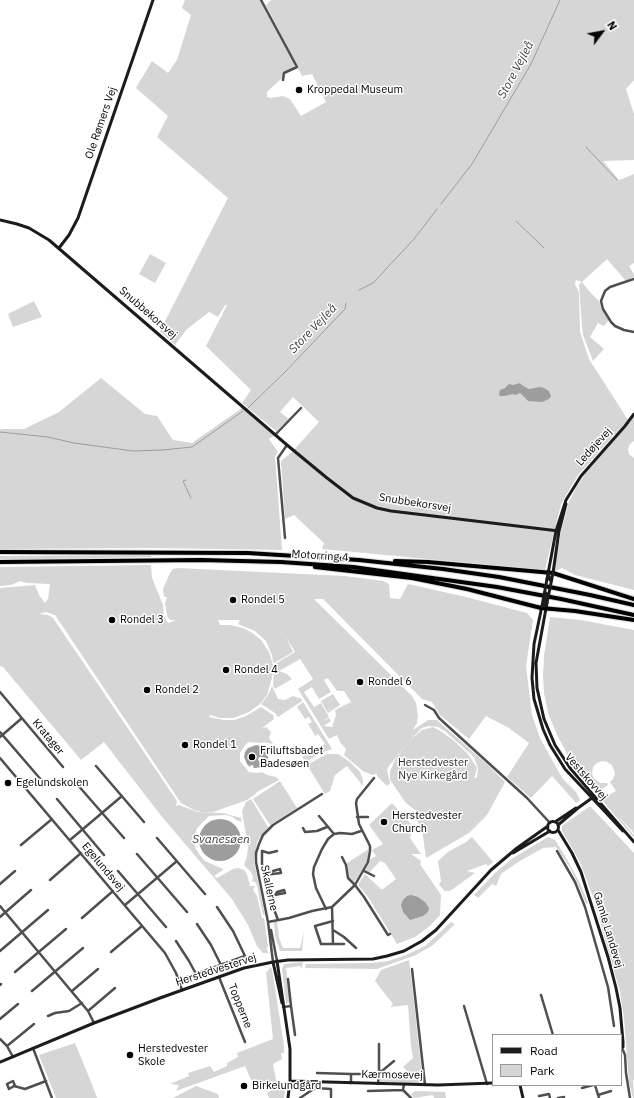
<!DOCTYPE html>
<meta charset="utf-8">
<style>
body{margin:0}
#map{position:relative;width:634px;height:1098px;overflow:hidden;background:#fff;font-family:"IBM Plex Sans",sans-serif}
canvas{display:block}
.legend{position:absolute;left:492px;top:1034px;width:130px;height:52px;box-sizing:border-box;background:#fff;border:1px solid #999;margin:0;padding:5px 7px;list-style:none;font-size:12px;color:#000}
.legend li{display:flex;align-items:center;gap:8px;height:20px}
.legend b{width:20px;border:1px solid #999}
.north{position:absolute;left:582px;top:12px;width:40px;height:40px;-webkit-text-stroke:3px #fff;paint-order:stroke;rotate:58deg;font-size:11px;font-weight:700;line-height:16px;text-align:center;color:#000}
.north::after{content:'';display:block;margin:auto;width:14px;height:18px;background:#000;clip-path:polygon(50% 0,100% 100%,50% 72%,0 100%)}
</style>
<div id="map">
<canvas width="634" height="1098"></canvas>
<ul class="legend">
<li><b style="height:5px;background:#1c1c1c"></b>Road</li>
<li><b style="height:11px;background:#d6d6d6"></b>Park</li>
</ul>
<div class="north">N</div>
</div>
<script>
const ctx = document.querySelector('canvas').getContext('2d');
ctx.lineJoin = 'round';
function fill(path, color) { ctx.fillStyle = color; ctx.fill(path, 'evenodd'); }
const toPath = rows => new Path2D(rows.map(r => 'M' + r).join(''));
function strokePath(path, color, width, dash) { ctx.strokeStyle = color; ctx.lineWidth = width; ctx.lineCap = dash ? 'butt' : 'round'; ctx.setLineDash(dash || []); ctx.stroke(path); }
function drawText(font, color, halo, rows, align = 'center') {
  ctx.font = font + ' "IBM Plex Sans",sans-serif'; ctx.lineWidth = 3; ctx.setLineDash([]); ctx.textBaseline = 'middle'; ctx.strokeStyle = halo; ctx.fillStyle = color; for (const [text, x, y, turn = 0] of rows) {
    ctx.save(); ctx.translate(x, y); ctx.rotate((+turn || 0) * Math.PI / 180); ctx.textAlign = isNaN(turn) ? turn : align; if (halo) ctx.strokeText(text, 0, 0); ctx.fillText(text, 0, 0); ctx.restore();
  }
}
fill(toPath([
 [185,0,260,0,294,64,294,67,287,71,281,79,267,92,267,97,271,98,283,96,290,99,301,116,326,102,312,74,302,76,266,5,271,0,634,0,634,80,626,89,634,114,634,160,603,161,619,180,634,174,634,263,629,266,634,274,634,277,626,281,607,259,582,282,589,291,599,301,602,310,609,320,604,326,598,323,590,337,604,349,593,361,583,335,582,326,579,284,582,282,576,280,575,284,579,293,580,332,589,359,628,420,578,475,561,504,545,570,322,549,324,543,294,515,285,519,281,461,292,452,319,422,293,397,280,412,289,419,276,431,242,403,251,390,206,346,227,305,225,305,218,317,209,312,200,319,186,330,175,345,160,331,228,198,157,137,168,116,136,88,152,61,168,73,177,60,191,15,182,8],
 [520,383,522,385,529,389,539,387,533,401,528,401,520,393,513,394,502,389],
 [150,254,166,263,155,283,139,274],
 [34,301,42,317,13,327,8,314],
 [101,378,145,414,157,416,173,440,192,443,242,408,274,436,269,439,278,452,275,456,282,550,155,548,0,549,0,429,24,429,59,412],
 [634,417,634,441,630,444,628,449,629,454,634,458,634,590,575,575,562,568,554,572,561,531,569,502,577,486,586,473],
 [151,555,151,557,0,560,0,556],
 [151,565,152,578,163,605,164,616,168,623,176,620,170,620,167,616,165,603,167,597,164,597,163,589,170,573,173,569,178,568,345,576,383,581,389,584,390,598,400,599,408,584,466,597,527,613,533,620,526,666,532,715,540,738,557,769,563,779,576,792,580,800,576,803,552,776,531,798,507,777,529,743,509,728,486,716,469,739,440,715,432,702,422,699,323,599,314,599,412,696,416,703,418,716,417,723,413,730,428,720,437,720,489,766,505,782,487,815,469,833,426,858,422,829,417,821,410,814,412,811,425,818,431,817,444,809,443,809,430,816,419,813,406,803,390,780,390,771,396,758,409,741,389,766,387,770,390,783,387,786,377,776,377,774,372,775,363,771,344,755,346,749,340,742,337,735,329,739,298,689,313,679,300,659,279,671,287,674,292,679,275,689,273,686,274,668,276,668,279,670,275,664,295,652,286,637,293,652,276,662,273,663,272,655,266,641,255,631,238,624,240,620,218,620,220,625,230,625,243,628,251,632,261,640,269,652,271,658,273,666,272,678,267,695,260,704,249,712,234,718,220,718,210,715,209,717,224,720,234,720,246,716,261,707,273,715,274,719,261,729,266,727,271,732,269,738,273,744,263,742,262,743,248,742,243,748,240,753,240,761,249,772,257,773,262,772,267,775,276,777,279,780,255,793,257,793,247,800,213,812,201,812,194,810,181,803,55,615,46,612,39,614,48,615,53,618,177,801,176,806,179,805,198,812,223,813,241,818,242,822,236,820,233,817,226,815,209,816,197,828,195,835,195,847,199,854,205,861,223,869,223,870,214,876,217,878,233,869,238,868,244,870,247,874,250,886,255,886,253,890,257,896,262,918,264,918,268,946,267,948,268,953,263,953,257,946,248,925,232,899,163,818,104,742,81,760,3,667,0,666,0,588,35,585,39,595,45,603,48,599,50,584,27,583,20,581,11,585,0,586,0,567],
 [328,678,337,691,344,691,351,702,335,710,336,715,332,727,324,726,331,721,329,718,322,721,329,717,321,703,314,707,304,692,312,687,319,699,331,692,324,680],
 [429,726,438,727,446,732,474,757,478,769,477,777,474,779,477,768,468,754,453,740,442,732,433,727,422,730,409,741,422,728],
 [550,617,581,620,634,630,634,833,616,814,634,835,634,838,601,799,616,791,610,782,613,779,615,773,612,765,607,762,602,761,597,763,593,767,592,774,594,778,600,783,607,783,608,785,596,793,570,759,558,737,548,713,544,693,543,677,544,656],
 [272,686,278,699,285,700,293,696,298,698,301,698,302,701,278,717,275,713,261,704,268,695],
 [333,694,340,705,328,713,321,701],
 [303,702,332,749,321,753,306,762,302,757,325,744,318,734,315,736,313,732,308,724,312,722,309,717,305,719,297,707],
 [327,754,338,754,350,762,360,772,363,780,363,786,347,766,335,775,330,791,325,794,307,765],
 [280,781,297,808,270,825,253,799],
 [251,799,268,827,257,842,254,861,265,915,263,915,257,886,256,883,252,881,253,877,251,872,244,865,247,856,248,847,242,811,246,802],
 [392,803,411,824,397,834,413,824,410,838,421,854,411,854,421,861,420,864,441,895,440,915,430,926,415,937,397,944,368,897,358,885,365,874,381,889,383,889,396,879,385,863,380,861,369,873,365,870,371,859,376,856,372,850,383,844,369,825],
 [590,806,634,853,634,1080,633,1080,634,1098,633,1098,629,1082,624,1018,620,992,593,897,580,862,562,831,562,826],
 [472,837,493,862,488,866,486,864,467,871,475,873,450,891,445,891,439,885,441,881,438,861,448,852,466,842],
 [548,837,555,840,565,856,580,883,588,903,586,904,578,884,569,866,556,847,543,848,518,862,501,874,496,886,492,884,478,898,474,895,495,873,513,858],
 [369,849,367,861,355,882,349,877,347,863],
 [274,922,277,922,279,938,283,948,300,948,304,932,302,951,280,951,275,936],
 [451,922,455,924,433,945,416,955,377,969,305,968,306,964,372,963,388,961,406,955,425,946],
 [409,960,414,1002,422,1076,409,1073,403,1067,413,1058,411,1046,408,1005,390,1007,393,1004,375,981,381,970],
 [303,962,302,968,301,968,300,966,286,968,290,1001,286,1004,282,969,284,964],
 [270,967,272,969,284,1046,284,1053,281,1053,282,1059,273,1064,276,1080,278,1081,255,1089,245,1066,176,1091,179,1085,170,1084,189,1076,188,1073,210,1066,214,1072,227,1066,227,1063,238,1057,237,1053,273,1039,266,972,268,971],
 [75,1043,91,1082,97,1098,56,1098,39,1055],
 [405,1077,409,1080,423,1080,423,1084,379,1082,380,1078],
 [286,1084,284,1098,269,1098,267,1093,279,1086],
 [196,1086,218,1094,219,1098,173,1098],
 [415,1091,445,1092,446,1098,434,1098,433,1095,414,1098,411,1094]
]), '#d6d6d6');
fill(toPath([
 [520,383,522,385,529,389,539,387,544,388,549,391,551,396,549,399,542,402,528,401,520,393,516,395,513,394,504,396,500,396,499,394,500,390,502,389,505,388,509,384,513,385],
 [256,745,261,746,261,747,258,746,263,749,262,746,265,748,268,757,267,762,264,760,263,757,259,757,258,760,260,762,264,761,266,763,262,767,255,768,253,768,254,766,249,764,251,765,250,767,247,764,244,757,245,752,248,748],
 '199 840a21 21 0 1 1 42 0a21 21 0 1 1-42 0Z',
 [411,895,418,897,425,902,429,908,428,912,423,916,410,920,403,912,401,905,403,900,407,896]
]), '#9d9d9d');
strokePath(toPath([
 [586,147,617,180],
 [441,204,472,164,531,64,560,0],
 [516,221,544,248],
 [359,290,373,283,414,239,437,209],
 [248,408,284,373,345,309,346,303],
 [0,432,48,437,74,443,133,451,163,450,192,447,243,411],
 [186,480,183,481,191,498]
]), '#9d9d9d', 1);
const highway = toPath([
 [0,552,248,553,359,560,443,569,499,577,590,595,634,605],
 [395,561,428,562,553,573,634,599],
 [0,562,201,560,281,562,353,567,497,587,561,599,634,615],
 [315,567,412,578,467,589,541,608,575,611,634,620]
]);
strokePath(highway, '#dbdbdb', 6);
strokePath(toPath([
 [261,0,297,67,284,73,283,80],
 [634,279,610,287,605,291,601,301,603,309,611,322,615,326,624,330,634,332],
 [275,435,301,408],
 [285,538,278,458,287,445],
 [0,692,63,767],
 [425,705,434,710,439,718,527,798,550,823],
 [0,732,43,782],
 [0,737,22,718],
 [0,758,165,953,176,973,182,990],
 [96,766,144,822],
 [76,783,124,838],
 [57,799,104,855],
 [319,816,334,834],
 [357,817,368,817],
 [303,828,305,832,317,831,327,827],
 [157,838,205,894],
 [70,840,122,796],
 [21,845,52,819],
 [277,851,269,853,262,851,262,864,269,896,278,920],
 [557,851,575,882,585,907,608,987,614,1026],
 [137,854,187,912],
 [342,857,346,865,348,878,355,885,364,897,388,935,390,934],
 [118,871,166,927],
 [364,871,374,876],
 [264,875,281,873,280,869,273,871,271,873],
 [50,880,81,853],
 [0,884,15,871],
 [269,896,285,893,284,890,277,892,276,894],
 [125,905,177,861],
 [0,906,88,1011,94,1023],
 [332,907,333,944],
 [326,909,316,888,313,874,314,867,322,849,328,839,334,834,340,833,352,834,361,831],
 [0,917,31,890],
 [82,918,113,891],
 [333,921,315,926,321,944,344,944],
 [268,922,289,918,312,911,332,907,355,885,368,862,370,851,370,846,359,824,356,803,357,799,374,778],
 [197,924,211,945,221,965],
 [271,930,277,961],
 [333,930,344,937,356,948],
 [176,941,189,961,196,974],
 [0,951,48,910],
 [111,952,142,926],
 [273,962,268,922,256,862,256,853,259,844,263,835,273,825,322,794],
 [412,969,425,1085],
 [15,972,66,929],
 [219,977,245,1042],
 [288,979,291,1006],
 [179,980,245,956,233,931,217,907],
 [0,985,1,984],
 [32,991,83,948],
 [72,991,98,969],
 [541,995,553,1035],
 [464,1006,487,1084],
 [283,1007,291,1006,295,1035],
 [88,1011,115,988],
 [48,1016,55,1013,69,1011,82,1003],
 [0,1019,18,1004],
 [0,1039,7,1046,13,1057],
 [7,1046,34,1024],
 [33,1048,52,1098],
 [622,1048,625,1055,626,1073,630,1098],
 [379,1071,379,1044],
 [317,1073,351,1074,351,1083],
 [351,1074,360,1074],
 [378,1074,401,1075],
 [378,1084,379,1071,382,1071,394,1061],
 [404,1084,403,1090,411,1098],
 [595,1085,599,1098],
 [14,1086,9,1089,7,1084,13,1081,15,1086,14,1086,25,1089,46,1081],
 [315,1088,331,1089,331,1097],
 [582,1088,593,1085],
 [368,1091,403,1090],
 [598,1095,611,1091],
 [539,1096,549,1094,550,1098],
 [300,1098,315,1088,315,1082],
 [558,1098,564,1097]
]), '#4f4f4f', 2.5);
strokePath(toPath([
 [0,220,17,224,29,228,49,240,287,445,327,478,353,498,377,508,391,511,559,531],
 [59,248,69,235,78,218,153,0],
 [553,573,559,531,566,504],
 [547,579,556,531,566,500,581,476,625,426,634,414],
 [547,603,536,663,537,688,544,719,555,745,570,768,634,842],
 [542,606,534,644,532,678,534,699,543,729,550,745,565,769,623,831],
 '547.5 827a5.5 5.5 0 1 1 11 0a5.5 5.5 0 1 1-11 0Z',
 [555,822,576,808],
 [558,825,578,808,592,798],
 [558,830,572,853,581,872,608,957,616,988,620,1008,623,1042,623,1047,621,1048],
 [513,853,550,831],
 [277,961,290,1049,290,1081,288,1098],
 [273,962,282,1003],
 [0,1062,94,1023,160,998,244,968,273,962,288,960,373,959,387,956,404,951,422,941,436,930,491,870,517,848,548,826],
 [290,1081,438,1085,493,1083],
 [520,1085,523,1098]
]), '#1c1c1c', 3);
strokePath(highway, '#000', 4);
strokePath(toPath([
 [548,573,550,580],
 [547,603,553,573],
 [542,606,547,579],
 [545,606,546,593]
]), '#1c1c1c', 3);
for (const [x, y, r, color] of [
 [299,90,4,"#000"],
 [233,600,4,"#000"],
 [112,620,4,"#000"],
 [226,670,4,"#000"],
 [360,682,4,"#000"],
 [147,690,4,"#000"],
 [185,745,4,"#000"],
 [252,757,4,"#000"],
 [8,783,4,"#000"],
 [384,822,4,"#000"],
 [130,1055,4,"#000"],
 [244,1086,4,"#000"]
]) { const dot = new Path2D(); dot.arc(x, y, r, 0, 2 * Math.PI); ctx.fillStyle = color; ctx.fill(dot); strokePath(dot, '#fff', 1.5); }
drawText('11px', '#000', '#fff', [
 ["Kroppedal Museum",307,90],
 ["Rondel 5",241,600],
 ["Rondel 3",120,620],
 ["Rondel 4",234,670],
 ["Rondel 6",368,682],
 ["Rondel 2",155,690],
 ["Rondel 1",193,745],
 ["Friluftsbadet",260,751],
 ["Badesøen",260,764],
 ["Egelundskolen",16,783],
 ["Herstedvester",392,816],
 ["Church",392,829],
 ["Herstedvester",138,1049],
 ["Skole",138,1062],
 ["Birkelundgård",252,1086]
], 'left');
drawText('11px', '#000', '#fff', [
 ["Ole Rømers Vej",101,123,-71],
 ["Snubbekorsvej",148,313,41],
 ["Ledøjevej",594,447,-48],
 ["Snubbekorsvej",415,503,9],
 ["Motorring 4",320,556,4],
 ["Kratager",48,737,50],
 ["Vestskovvej",586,777,49],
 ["Egelundsvej",103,867,50],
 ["Skallerne",269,888,78],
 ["Gamle Landevej",608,930,73],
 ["Herstedvestervej",216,970,-18],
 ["Topperne",240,1006,68],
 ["Kærmosevej",392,1075,1]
]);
drawText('11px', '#2d2d2d', '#fff', [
 ["Herstedvester",433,763],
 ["Nye Kirkegård",433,776]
]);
drawText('italic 12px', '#3e3e3e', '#fff', [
 ["Store Vejleå",516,70,-62],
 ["Store Vejleå",313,329,-46],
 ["Svanesøen",221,840]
]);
</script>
